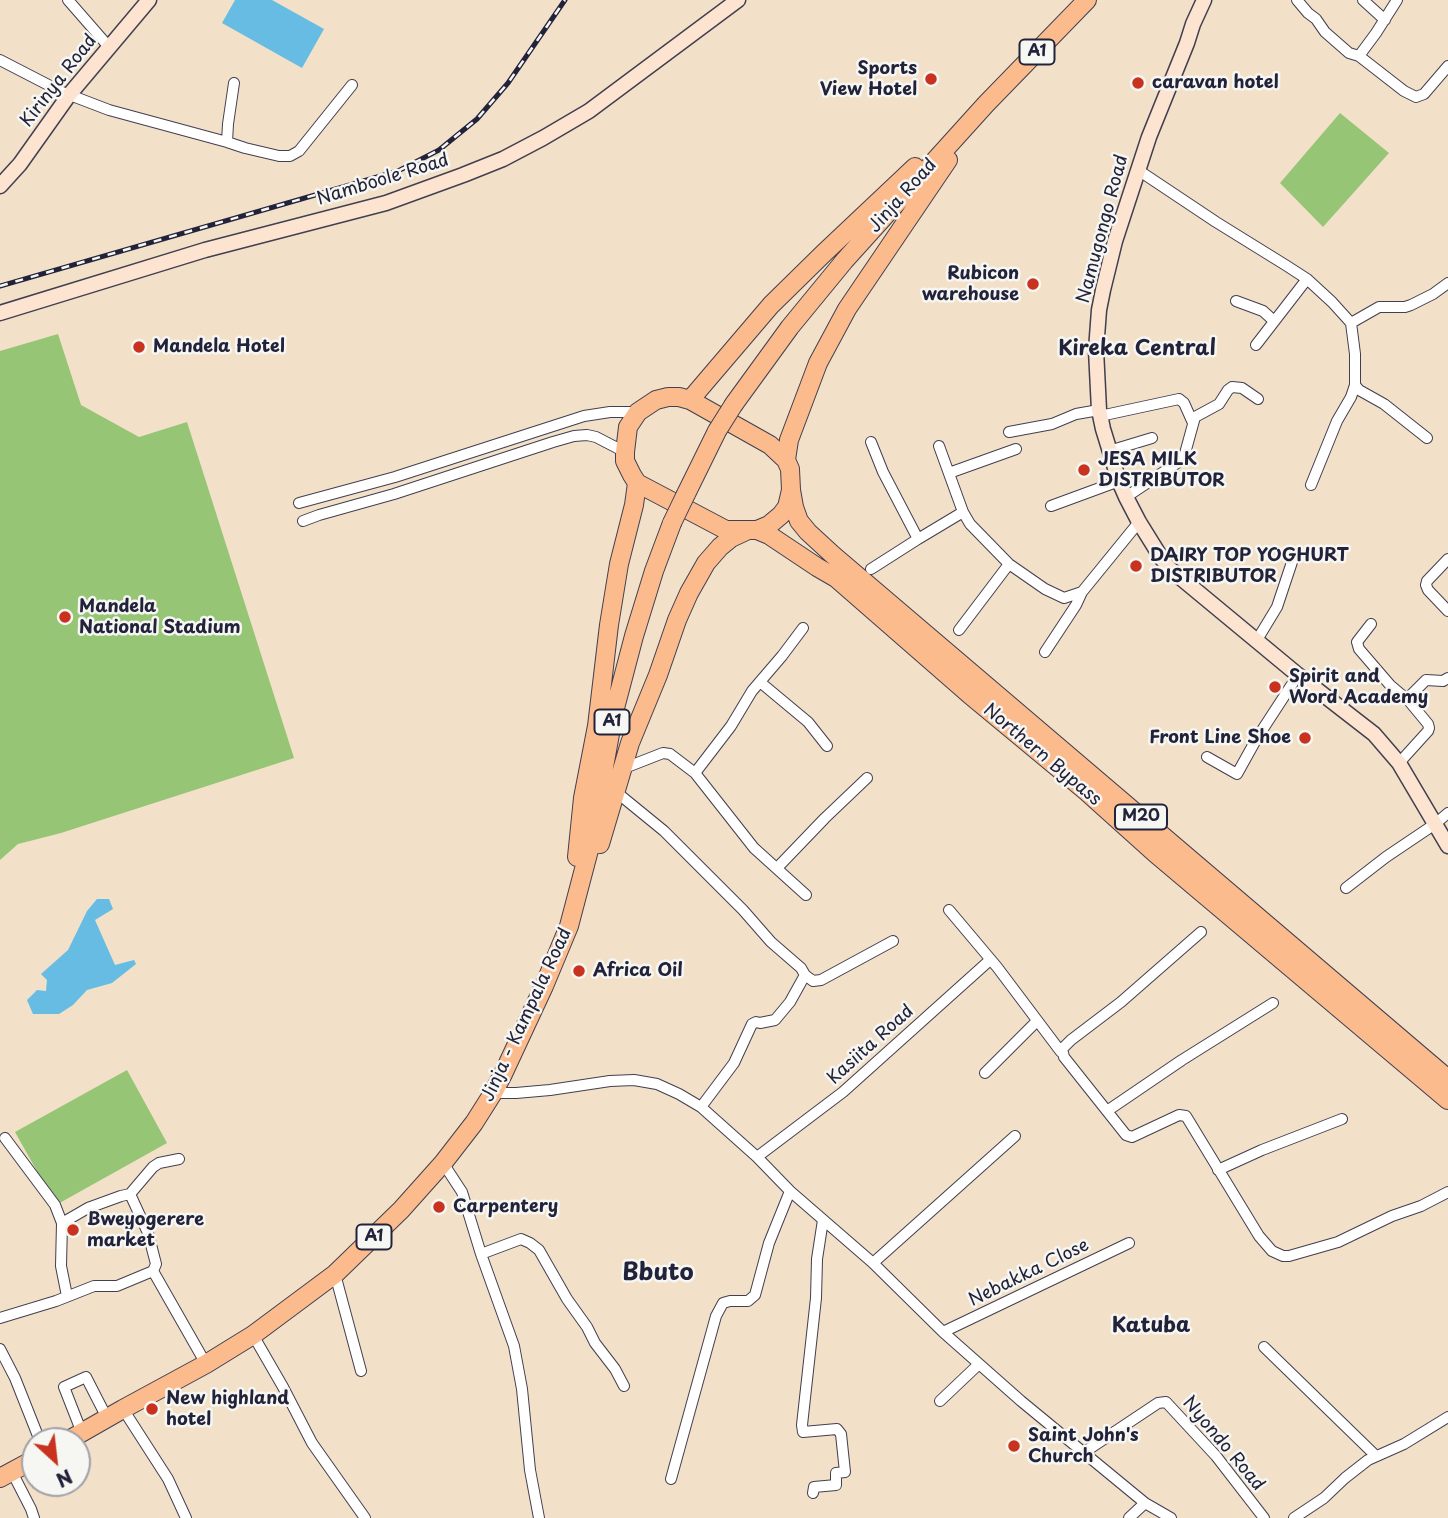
<!DOCTYPE html>
<style>
body{margin:0}
#map{position:relative;width:1448px;height:1518px;overflow:hidden;background:#f2e1c8;font-family:"Playpen Sans",sans-serif}
canvas{display:block}
.north{position:absolute;left:21px;top:1427px;width:70px;height:70px;box-sizing:border-box;background:#f6f6f2;border:2px solid #a1a1a9;border-radius:50%;rotate:153deg;font-size:19px;font-weight:700;line-height:28px;text-align:center;color:#22223b}
.north::after{content:'';display:block;margin:auto;width:24px;height:32px;background:#c8321e;clip-path:polygon(50% 0,100% 100%,50% 72%,0 100%)}
</style>
<div id="map">
<canvas width="1448" height="1518"></canvas>
<div class="north">N</div>
</div>
<script>
const ctx = document.querySelector('canvas').getContext('2d');
ctx.lineJoin = 'round';
function fill(path, color) { ctx.fillStyle = color; ctx.fill(path, 'evenodd'); }
const toPath = rows => new Path2D(rows.map(r => 'M' + r).join(''));
function strokePath(path, color, width, dash) { ctx.strokeStyle = color; ctx.lineWidth = width; ctx.lineCap = dash ? 'butt' : 'round'; ctx.setLineDash(dash || []); ctx.stroke(path); }
function drawText(font, color, halo, rows, align = 'center') {
  ctx.font = font + ' "Playpen Sans",sans-serif'; ctx.lineWidth = 5; ctx.setLineDash([]); ctx.textBaseline = 'middle'; ctx.strokeStyle = halo; ctx.fillStyle = color; for (const [text, x, y, turn = 0] of rows) {
    ctx.save(); ctx.translate(x, y); ctx.rotate((+turn || 0) * Math.PI / 180); ctx.textAlign = isNaN(turn) ? turn : align; if (halo) ctx.strokeText(text, 0, 0); ctx.fillText(text, 0, 0); ctx.restore();
  }
}
fill(toPath([
 [1340,113,1389,153,1323,227,1280,183],
 [58,334,81,405,139,437,187,422,294,758,61,833,18,844,0,860,0,351],
 [127,1070,167,1143,56,1205,15,1132]
]), '#95c575');
fill(toPath([
 [235,0,272,0,324,29,302,68,222,23],
 [97,899,109,899,113,909,95,920,115,965,134,960,136,964,112,983,87,990,73,1005,59,1014,33,1014,27,1000,37,990,46,991,47,980,41,974,68,950,87,911]
]), '#66bce2');
const street = toPath([
 [68,0,109,47],
 [1297,0,1308,13,1316,19,1325,32,1349,53,1359,56,1376,33,1397,0],
 [1363,0,1385,20],
 [1359,56,1404,91,1416,97,1424,94,1448,66],
 [0,60,62,92,109,110,227,142,245,148,279,156,290,156,299,151,352,85],
 [227,142,228,124,234,83],
 [1138,170,1216,222,1287,266,1307,279,1332,302,1351,323,1355,354,1355,385,1359,390,1384,404,1427,438],
 [1236,301,1263,311,1274,321],
 [1351,323,1379,307,1405,307,1411,305,1433,294,1448,283],
 [1256,345,1307,279],
 [1100,416,1179,399,1184,403,1193,423],
 [1009,432,1052,424,1076,414,1099,410],
 [871,442,883,472,918,539],
 [939,446,963,512,970,524,1009,564,1045,589,1064,598,1082,592,1139,522],
 [1109,451,1152,438],
 [949,473,1016,449],
 [1311,485,1337,421,1351,397,1355,385],
 [1126,497,1180,461,1184,457,1195,417,1219,404,1228,390,1232,387,1242,388,1258,399],
 [299,503,395,477,584,416,610,412,638,412],
 [1051,506,1119,481],
 [303,521,319,515,394,494,553,442,574,436,587,435,596,437,625,452],
 [1448,559,1427,581,1426,585,1428,590,1448,611],
 [871,569,918,539,963,512],
 [1371,624,1357,642,1359,649,1390,685,1409,701],
 [959,630,1009,564],
 [1257,640,1277,607,1295,553],
 [1045,652,1076,605,1082,592],
 [760,682,808,722,827,746],
 [1207,757,1237,774,1257,738,1298,675],
 [1399,763,1428,731,1429,728,1428,724,1409,701,1408,698,1426,680,1443,681,1448,678],
 [622,769,663,753,670,754,695,773,731,726,752,691,782,656,803,628],
 [695,773,754,848,806,895],
 [615,791,664,831,743,910,771,942,801,968,805,975,790,1002,775,1020,760,1023,756,1022,752,1024,734,1063,701,1107],
 [777,868,825,818,867,778],
 [1346,888,1386,857,1435,824,1448,813],
 [949,910,997,967,1061,1052],
 [1201,932,1121,1002,1071,1040,1062,1049,1064,1057,1126,1135,1132,1137,1179,1115,1186,1116,1259,1236,1272,1251,1283,1256,1289,1256,1338,1242,1392,1216,1421,1206,1448,1192],
 [805,975,813,981,821,980,893,941],
 [985,1073,1037,1021],
 [493,1093,516,1093,550,1090,610,1081,634,1080,657,1084,679,1094,701,1107,757,1157,790,1191,873,1263,943,1332,1021,1401,1145,1503,1129,1518],
 [1107,1111,1182,1060,1273,1003],
 [5,1138,55,1205,62,1223,61,1266,67,1296],
 [757,1157,843,1092,990,960],
 [443,1163,462,1192,481,1254,514,1346,522,1389,530,1470,539,1518],
 [1218,1170,1262,1150,1342,1119],
 [130,1194,153,1167,159,1163,179,1159],
 [62,1223,88,1208,121,1196,130,1194,148,1233,156,1264,153,1271],
 [481,1254,521,1239,530,1243,539,1250,567,1299,587,1327,595,1343,615,1369,624,1386],
 [873,1263,1015,1136],
 [335,1274,361,1371],
 [0,1318,56,1301,94,1286,117,1286,153,1271,206,1364],
 [943,1332,1129,1243],
 [253,1335,283,1387,312,1443,365,1518],
 [1264,1347,1376,1456],
 [0,1349,15,1378,40,1441],
 [940,1401,979,1364],
 [123,1409,168,1479,186,1518],
 [82,1433,64,1387,86,1377,107,1418],
 [1083,1453,1158,1403,1166,1402,1216,1456,1264,1518],
 [12,1472,31,1509,34,1518],
 [671,1479,716,1316,723,1303,730,1301,748,1301,755,1295,769,1243,790,1191],
 [813,1493,814,1487,836,1485,836,1473,845,1472,841,1434,837,1429,803,1432,802,1425,816,1298,817,1259,823,1220],
 [1145,1503,1171,1518],
 [1294,1518,1324,1498,1345,1478,1368,1460,1404,1444,1448,1417]
]);
const secondary = toPath([
 [1204,0,1193,24,1187,43,1149,137,1115,241,1103,290,1099,310,1096,350,1099,410,1103,429,1119,481,1126,497,1139,522,1162,559,1170,569,1298,675,1374,734,1399,763,1448,846],
 [0,186,20,164,69,95,149,0],
 [0,313,205,250,386,203,463,175,503,159,543,138,589,111,738,0]
]);
const highway = toPath([
 [668,397,679,397,690,400,770,445,786,460,790,469,791,490,787,507,781,515,769,525,757,530,726,530,637,483,632,475,625,461,625,452,628,427,638,412,656,400,668,397],
 [690,400,771,305,824,253,915,167],
 [734,404,790,327,845,260,986,104,1087,0],
 [786,460,789,440,818,363,847,309,948,160],
 [791,490,794,507,799,521,808,532,833,555,1448,1079],
 [686,494,717,431],
 [757,530,769,535,817,567,836,578,969,694,1086,791,1155,853,1448,1100],
 [600,844,630,743,658,675,677,620,689,593,706,563,720,547,731,538,746,531],
 [577,857,583,798,597,726,609,625,619,564,634,505,637,483],
 [67,1441,123,1409,206,1364,253,1335,335,1274,401,1210,443,1163,474,1123,493,1093,503,1074,544,986,569,926,589,850,614,712,634,636,654,571,672,523],
 [0,1478,35,1459]
]);
strokePath(street, '#413f50', 12);
strokePath(secondary, '#413f50', 17);
strokePath(highway, '#413f50', 20);
strokePath(street, '#fff', 10);
strokePath(secondary, '#fde4d1', 14);
strokePath(highway, '#fbbb8d', 18);
const rail = toPath([
 [0,286,398,171,439,150,477,119,508,83,565,0]
]);
strokePath(rail, '#22223b', 5);
strokePath(rail, '#f6f6f2', 2.5, [8]);
const highwayBridge = toPath([
 [717,431,734,404],
 [672,523,686,494]
]);
strokePath(highwayBridge, '#413f50', 20, []);
strokePath(highwayBridge, '#fbbb8d', 18);
for (const [x, y, r, color] of [
 [931,79,7,"#c8321e"],
 [1138,83,7,"#c8321e"],
 [1033,284,7,"#c8321e"],
 [139,347,7,"#c8321e"],
 [1084,470,7,"#c8321e"],
 [1136,566,7,"#c8321e"],
 [65,617,7,"#c8321e"],
 [1275,687,7,"#c8321e"],
 [1305,738,7,"#c8321e"],
 [579,971,7,"#c8321e"],
 [439,1207,7,"#c8321e"],
 [73,1230,7,"#c8321e"],
 [152,1409,7,"#c8321e"],
 [1014,1446,7,"#c8321e"]
]) { const dot = new Path2D(); dot.arc(x, y, r, 0, 2 * Math.PI); ctx.fillStyle = color; ctx.fill(dot); strokePath(dot, '#f6f6f2', 2.5); }
for (const [x, y, w] of [
 [1037,52,35],
 [612,722,35],
 [1141,817,52],
 [374,1237,35]
]) { const box = new Path2D(); box.roundRect(x - w / 2, y - 12.5, w, 25, 5); ctx.fillStyle = '#f6f6f2'; ctx.fill(box); strokePath(box, '#22223b', 2); }
drawText('bold 16px', '#22223b', null, [
 ["A1",1037,52],
 ["A1",612,722],
 ["M20",1141,817],
 ["A1",374,1237]
]);
drawText('bold 18px', '#22223b', '#f6f6f2', [
 ["Sports",917,69,"right"],
 ["View Hotel",917,90,"right"],
 ["caravan hotel",1152,83],
 ["Rubicon",1019,274,"right"],
 ["warehouse",1019,295,"right"],
 ["Mandela Hotel",153,347],
 ["JESA MILK",1098,460],
 ["DISTRIBUTOR",1098,481],
 ["DAIRY TOP YOGHURT",1150,556],
 ["DISTRIBUTOR",1150,577],
 ["Mandela",79,607],
 ["National Stadium",79,628],
 ["Spirit and",1289,677],
 ["Word Academy",1289,698],
 ["Front Line Shoe",1291,738,"right"],
 ["Africa Oil",593,971],
 ["Carpentery",453,1207],
 ["Bweyogerere",87,1220],
 ["market",87,1241],
 ["New highland",166,1399],
 ["hotel",166,1420],
 ["Saint John's",1028,1436],
 ["Church",1028,1457]
], 'left');
drawText('18px', '#22223b', '#f6f6f2', [
 ["Kirinya Road",59,81,-52],
 ["Namboole Road",383,180,-17],
 ["Jinja Road",903,196,-48],
 ["Namugongo Road",1103,229,-75],
 ["Northern Bypass",1042,755,40],
 ["Jinja - Kampala Road",527,1015,-65],
 ["Kasiita Road",871,1045,-42],
 ["Nebakka Close",1029,1273,-26],
 ["Nyondo Road",1223,1444,50]
]);
drawText('bold 21px', '#22223b', '#f6f6f2', [
 ["Kireka Central",1137,349],
 ["Katuba",1151,1326]
]);
drawText('bold 24px', '#22223b', '#f6f6f2', [
 ["Bbuto",658,1273]
]);
</script>
